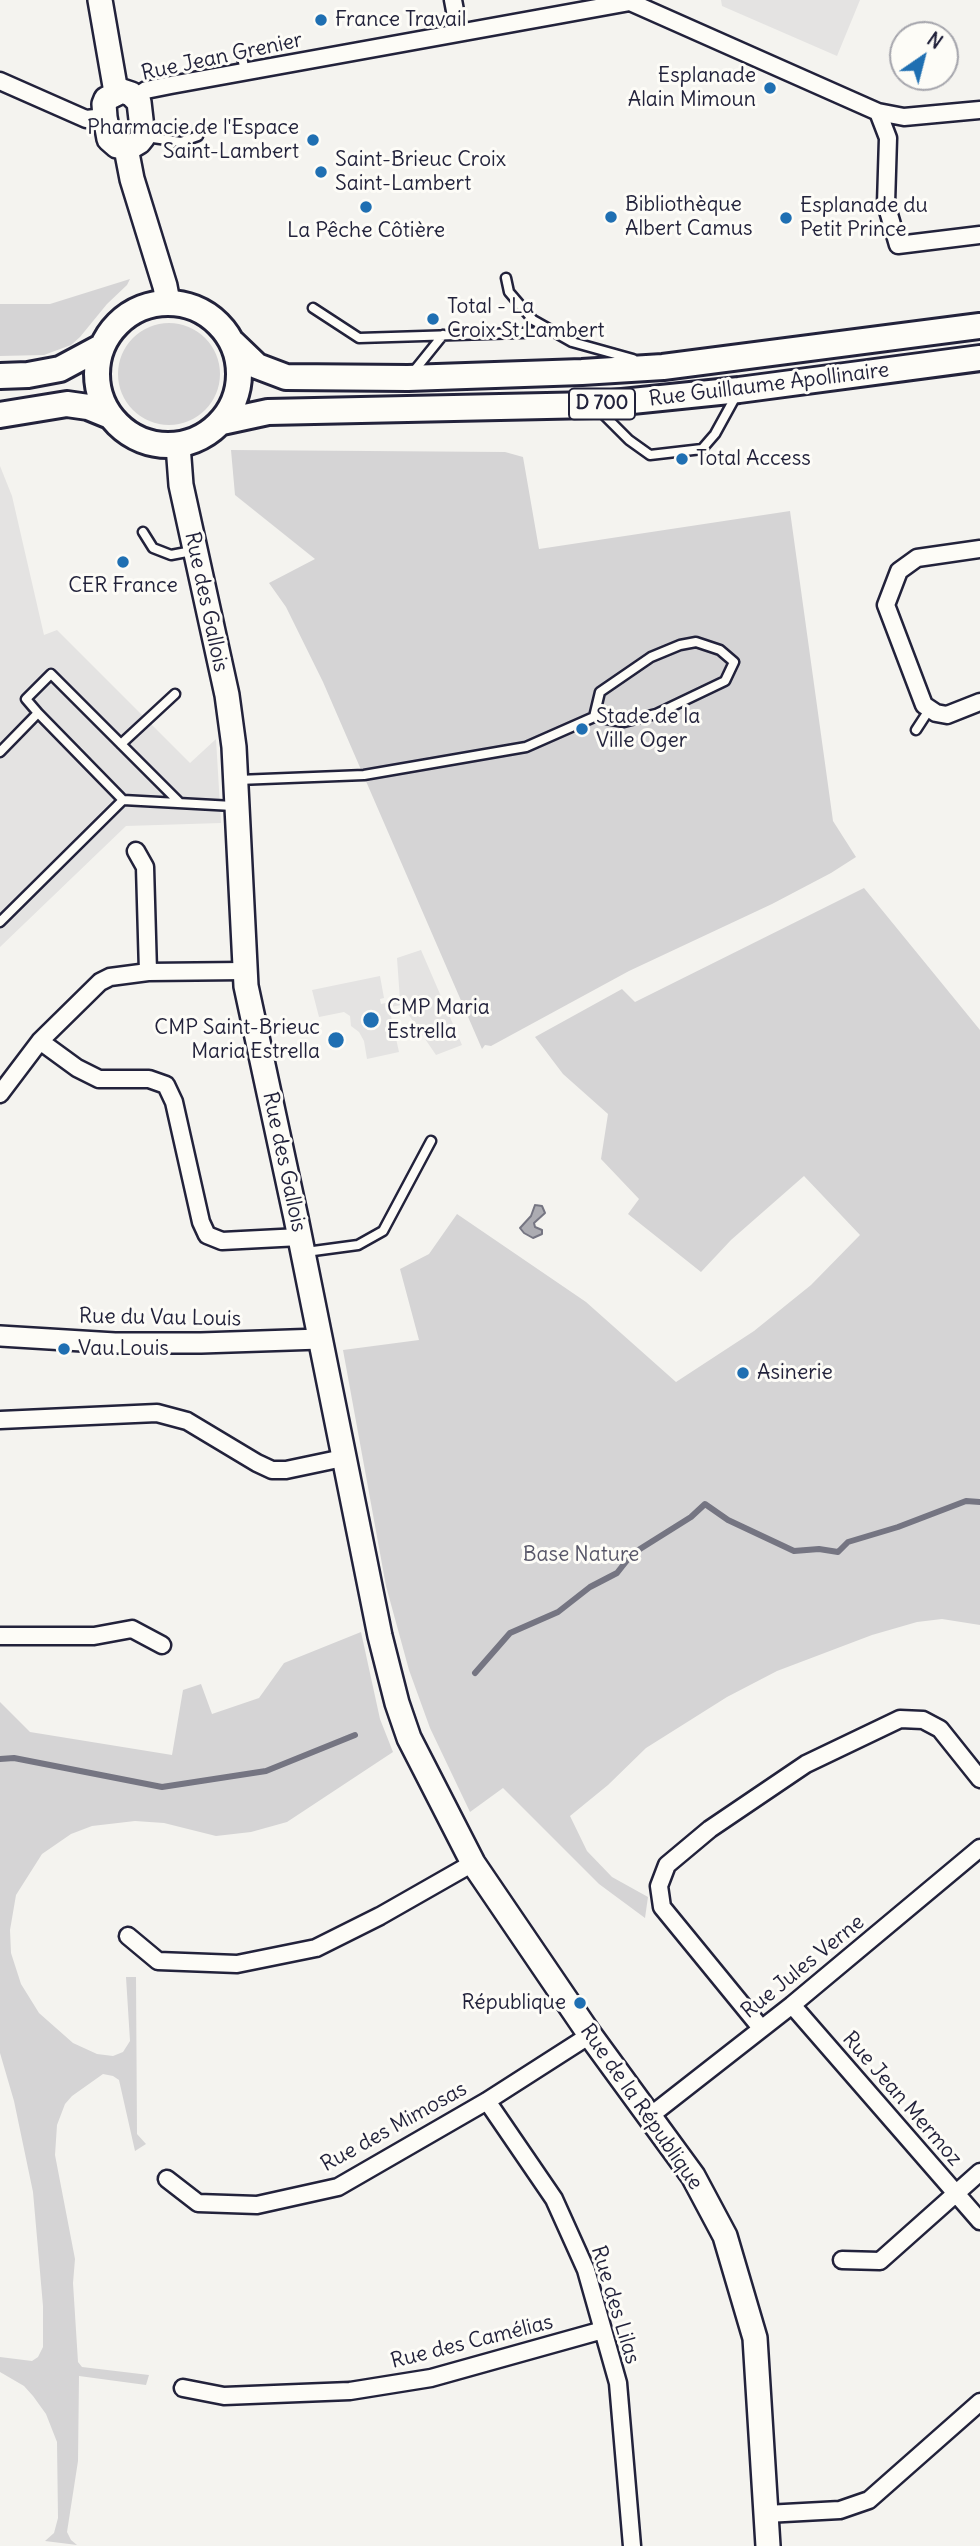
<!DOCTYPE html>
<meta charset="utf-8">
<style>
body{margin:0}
#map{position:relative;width:980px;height:2546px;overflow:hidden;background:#f4f3ef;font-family:Delius,sans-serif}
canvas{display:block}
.north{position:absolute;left:889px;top:21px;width:70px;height:70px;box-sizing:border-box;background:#fdfcf7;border:2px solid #a5a5ac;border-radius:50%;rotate:35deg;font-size:19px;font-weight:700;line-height:28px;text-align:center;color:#22223b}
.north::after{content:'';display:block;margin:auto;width:24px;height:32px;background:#1f6fb2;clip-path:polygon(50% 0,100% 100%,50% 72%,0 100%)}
</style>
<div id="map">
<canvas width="980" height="2546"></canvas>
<div class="north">N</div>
</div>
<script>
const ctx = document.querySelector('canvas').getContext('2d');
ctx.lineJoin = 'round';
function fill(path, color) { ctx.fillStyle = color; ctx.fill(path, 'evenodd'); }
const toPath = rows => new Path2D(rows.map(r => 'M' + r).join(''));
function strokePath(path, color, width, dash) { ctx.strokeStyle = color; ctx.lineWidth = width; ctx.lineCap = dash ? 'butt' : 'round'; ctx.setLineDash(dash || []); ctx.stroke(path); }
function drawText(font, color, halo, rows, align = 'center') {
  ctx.font = font + ' Delius,sans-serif'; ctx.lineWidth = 6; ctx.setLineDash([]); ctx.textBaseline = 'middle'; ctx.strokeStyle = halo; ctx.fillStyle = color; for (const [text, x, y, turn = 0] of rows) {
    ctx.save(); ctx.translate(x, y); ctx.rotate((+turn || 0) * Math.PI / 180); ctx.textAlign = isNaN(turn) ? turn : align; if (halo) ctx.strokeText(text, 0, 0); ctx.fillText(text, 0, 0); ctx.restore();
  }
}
fill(toPath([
 [721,0,860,0,837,56,722,6],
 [0,466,12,496,44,635,57,630,190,763,216,739,221,823,126,826,0,947],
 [421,950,462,1045,436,1055,402,1005,389,1007,399,1052,367,1059,364,1041,359,1032,351,1026,350,1016,344,1012,319,1017,312,990,380,976,384,998,380,999,381,1004,400,1000,397,958]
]), '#e4e3e2');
fill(toPath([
 [130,279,127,285,107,304,80,337,71,345,44,355,0,356,0,304,50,304],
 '118 374a51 51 0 1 1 102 0a51 51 0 1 1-102 0Z',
 [231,450,505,452,523,457,539,549,790,511,833,821,856,857,831,873,772,904,629,971,491,1046,485,1045,482,1049,323,682,286,607,269,583,315,559,235,495],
 [864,888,980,1030,980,1625,942,1619,917,1622,872,1635,777,1671,727,1697,646,1748,608,1785,570,1816,587,1851,612,1877,648,1897,645,1918,599,1884,503,1788,470,1812,430,1728,409,1670,386,1586,343,1350,419,1340,400,1269,429,1254,457,1214,586,1302,676,1382,754,1331,811,1285,860,1235,804,1176,731,1240,701,1272,628,1214,639,1199,601,1159,608,1114,563,1074,535,1037,622,989,635,1002],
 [361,1632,380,1719,393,1752,287,1822,251,1832,216,1836,164,1823,135,1821,92,1826,71,1834,42,1854,16,1895,10,1930,11,1953,21,1984,39,2013,73,2043,97,2054,113,2056,123,2052,130,2041,126,1977,136,1977,137,2134,146,2144,135,2151,119,2080,113,2076,103,2074,72,2096,65,2104,57,2125,55,2155,75,2259,73,2283,78,2362,82,2367,149,2375,146,2385,79,2376,78,2461,67,2532,71,2540,77,2545,45,2541,54,2533,58,2518,57,2442,46,2414,33,2396,24,2386,0,2372,0,2357,32,2361,38,2357,43,2347,43,2306,33,2192,14,2101,0,2053,0,1702,30,1732,172,1755,183,1690,201,1684,212,1714,259,1698,284,1663]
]), '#d5d4d5');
const water = toPath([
 [535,1205,542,1206,545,1213,534,1223,535,1227,542,1230,542,1234,533,1238,524,1233,520,1228,531,1216,535,1205]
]);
fill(water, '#acacb2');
strokePath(water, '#757582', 2);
strokePath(toPath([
 [475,1673,510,1633,558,1612,590,1587,617,1573,632,1554,691,1517,705,1504,728,1520,794,1551,819,1549,838,1552,848,1542,898,1527,966,1501,980,1502],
 [0,1759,14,1758,162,1787,266,1771,355,1735]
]), '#757582', 6);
const service = toPath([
 [240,48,245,71],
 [146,137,181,142,198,136],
 [506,278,509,292,533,320,572,342,633,359],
 [313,308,359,338,553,332],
 [414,371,443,335],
 [598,409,629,440,650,455,702,449,715,434,737,394],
 [143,532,153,548,171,555,192,551],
 [38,713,26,699,51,674,180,803],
 [916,730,929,710],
 [121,744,175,694],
 [0,752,38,713,123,800,233,806],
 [238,780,364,775,526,747,594,717,624,722,656,714,725,681,734,662,720,650,696,642,680,645,651,657,600,692,594,717],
 [0,922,123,800],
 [306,1252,358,1245,383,1231,431,1141]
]);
const minor = toPath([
 [453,0,459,32],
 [0,81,86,119,105,117],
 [136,97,146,90,171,85,630,2,878,112,904,117,980,110],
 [878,112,888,138,886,204,898,245,980,235],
 [980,549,917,558,899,571,886,605,924,705,936,713,947,715,980,702],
 [136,851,145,867,148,972],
 [40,1041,77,1068,99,1079,149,1079,166,1085,174,1102,201,1222,207,1235,222,1241,300,1237],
 [0,1094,40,1041,100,982,110,977,148,972,244,971],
 [0,1420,157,1413,187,1421,257,1463,272,1470,286,1470,343,1458],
 [0,1636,94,1636,132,1629,162,1645],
 [128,1936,158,1961,237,1964,316,1948,380,1916,473,1863],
 [792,2005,980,2221],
 [761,2028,662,1907,659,1886,667,1865,710,1829,806,1764,900,1719,923,1720,940,1729,980,1779],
 [487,2101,554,2199,586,2270,618,2383,632,2546],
 [650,2116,792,2005,980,1848],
 [167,2179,198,2203,257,2205,338,2187,487,2101,590,2035],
 [842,2260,880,2261,980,2172],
 [183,2388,224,2396,350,2391,431,2378,603,2330],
 [766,2514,840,2510,869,2500,980,2402]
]);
const tertiary = toPath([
 [0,1336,115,1343,201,1343,320,1339]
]);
const secondary = toPath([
 [100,0,116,92],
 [122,91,131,94,139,102,143,137,139,142,129,148,117,146,109,139,105,117,104,104,106,99,122,91],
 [126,148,132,179,165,286,168,302],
 [178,445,181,485,227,695,234,747,246,986,296,1218,380,1636,397,1703,409,1738,473,1863,590,2035,693,2176,725,2236,755,2338,768,2546]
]);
const primary = toPath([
 '97 374a71 71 0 1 1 142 0a71 71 0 1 1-142 0Z',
 [233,343,257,366,286,377,408,378,582,372,663,367,980,326],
 [0,376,28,375,60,369,101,347],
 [0,415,67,404,88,407,110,416],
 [222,422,268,412,593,405,739,390,980,358]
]);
strokePath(service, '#22223b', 13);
strokePath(minor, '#22223b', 21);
strokePath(tertiary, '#22223b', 24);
strokePath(secondary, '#22223b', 28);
strokePath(primary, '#22223b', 30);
strokePath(service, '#fdfcf7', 8);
strokePath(minor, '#fdfcf7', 16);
strokePath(tertiary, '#fdfcf7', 19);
strokePath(secondary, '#fdfcf7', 23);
strokePath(primary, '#fdfcf7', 24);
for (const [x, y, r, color] of [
 [321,20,7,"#1f6fb2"],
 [770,88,7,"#1f6fb2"],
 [313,140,7,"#1f6fb2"],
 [321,172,7,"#1f6fb2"],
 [366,207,7,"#1f6fb2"],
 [611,217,7,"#1f6fb2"],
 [786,218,7,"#1f6fb2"],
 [433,319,7,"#1f6fb2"],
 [682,459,7,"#1f6fb2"],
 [123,562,7,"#1f6fb2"],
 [582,729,7,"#1f6fb2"],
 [371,1020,9,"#1f6fb2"],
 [336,1040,9,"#1f6fb2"],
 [64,1349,7,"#1f6fb2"],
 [743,1373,7,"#1f6fb2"],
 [580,2003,7,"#1f6fb2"]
]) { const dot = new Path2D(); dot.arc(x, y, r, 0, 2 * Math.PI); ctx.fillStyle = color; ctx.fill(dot); strokePath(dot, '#fdfcf7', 2.5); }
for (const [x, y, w] of [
 [602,404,66]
]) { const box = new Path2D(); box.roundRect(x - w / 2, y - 15.5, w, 31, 5); ctx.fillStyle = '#fdfcf7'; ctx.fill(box); strokePath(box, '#22223b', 2); }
drawText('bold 19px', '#22223b', null, [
 ["D 700",602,404]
]);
drawText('21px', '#22223b', '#fdfcf7', [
 ["France Travail",335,20],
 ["Esplanade",756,76,"right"],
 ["Alain Mimoun",756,100,"right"],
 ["Pharmacie de l'Espace",299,128,"right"],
 ["Saint-Lambert",299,152,"right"],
 ["Saint-Brieuc Croix",335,160],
 ["Saint-Lambert",335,184],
 ["Bibliothèque",625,205],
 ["Albert Camus",625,229],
 ["Esplanade du",800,206],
 ["Petit Prince",800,230],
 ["La Pêche Côtière",366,231,"center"],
 ["Total - La",447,307],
 ["Croix St Lambert",447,331],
 ["Total Access",696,459],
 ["CER France",123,586,"center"],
 ["Stade de la",596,717],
 ["Ville Oger",596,741],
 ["CMP Maria",387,1008],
 ["Estrella",387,1032],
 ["CMP Saint-Brieuc",320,1028,"right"],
 ["Maria Estrella",320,1052,"right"],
 ["Vau Louis",78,1349],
 ["Asinerie",757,1373],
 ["République",566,2003,"right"]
], 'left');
drawText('21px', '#22223b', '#fdfcf7', [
 ["Rue Jean Grenier",222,57,-12],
 ["Rue Guillaume Apollinaire",769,385,-7],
 ["Rue des Gallois",206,602,78],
 ["Rue des Gallois",284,1162,78],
 ["Rue du Vau Louis",160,1318,1],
 ["Rue Jules Verne",803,1967,-39],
 ["Rue Jean Mermoz",902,2099,49],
 ["Rue de la République",641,2107,55],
 ["Rue des Mimosas",394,2127,-29],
 ["Rue des Lilas",615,2305,73],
 ["Rue des Camélias",472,2342,-14]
]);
drawText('21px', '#585769', '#fdfcf7', [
 ["Base Nature",581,1555]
]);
</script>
